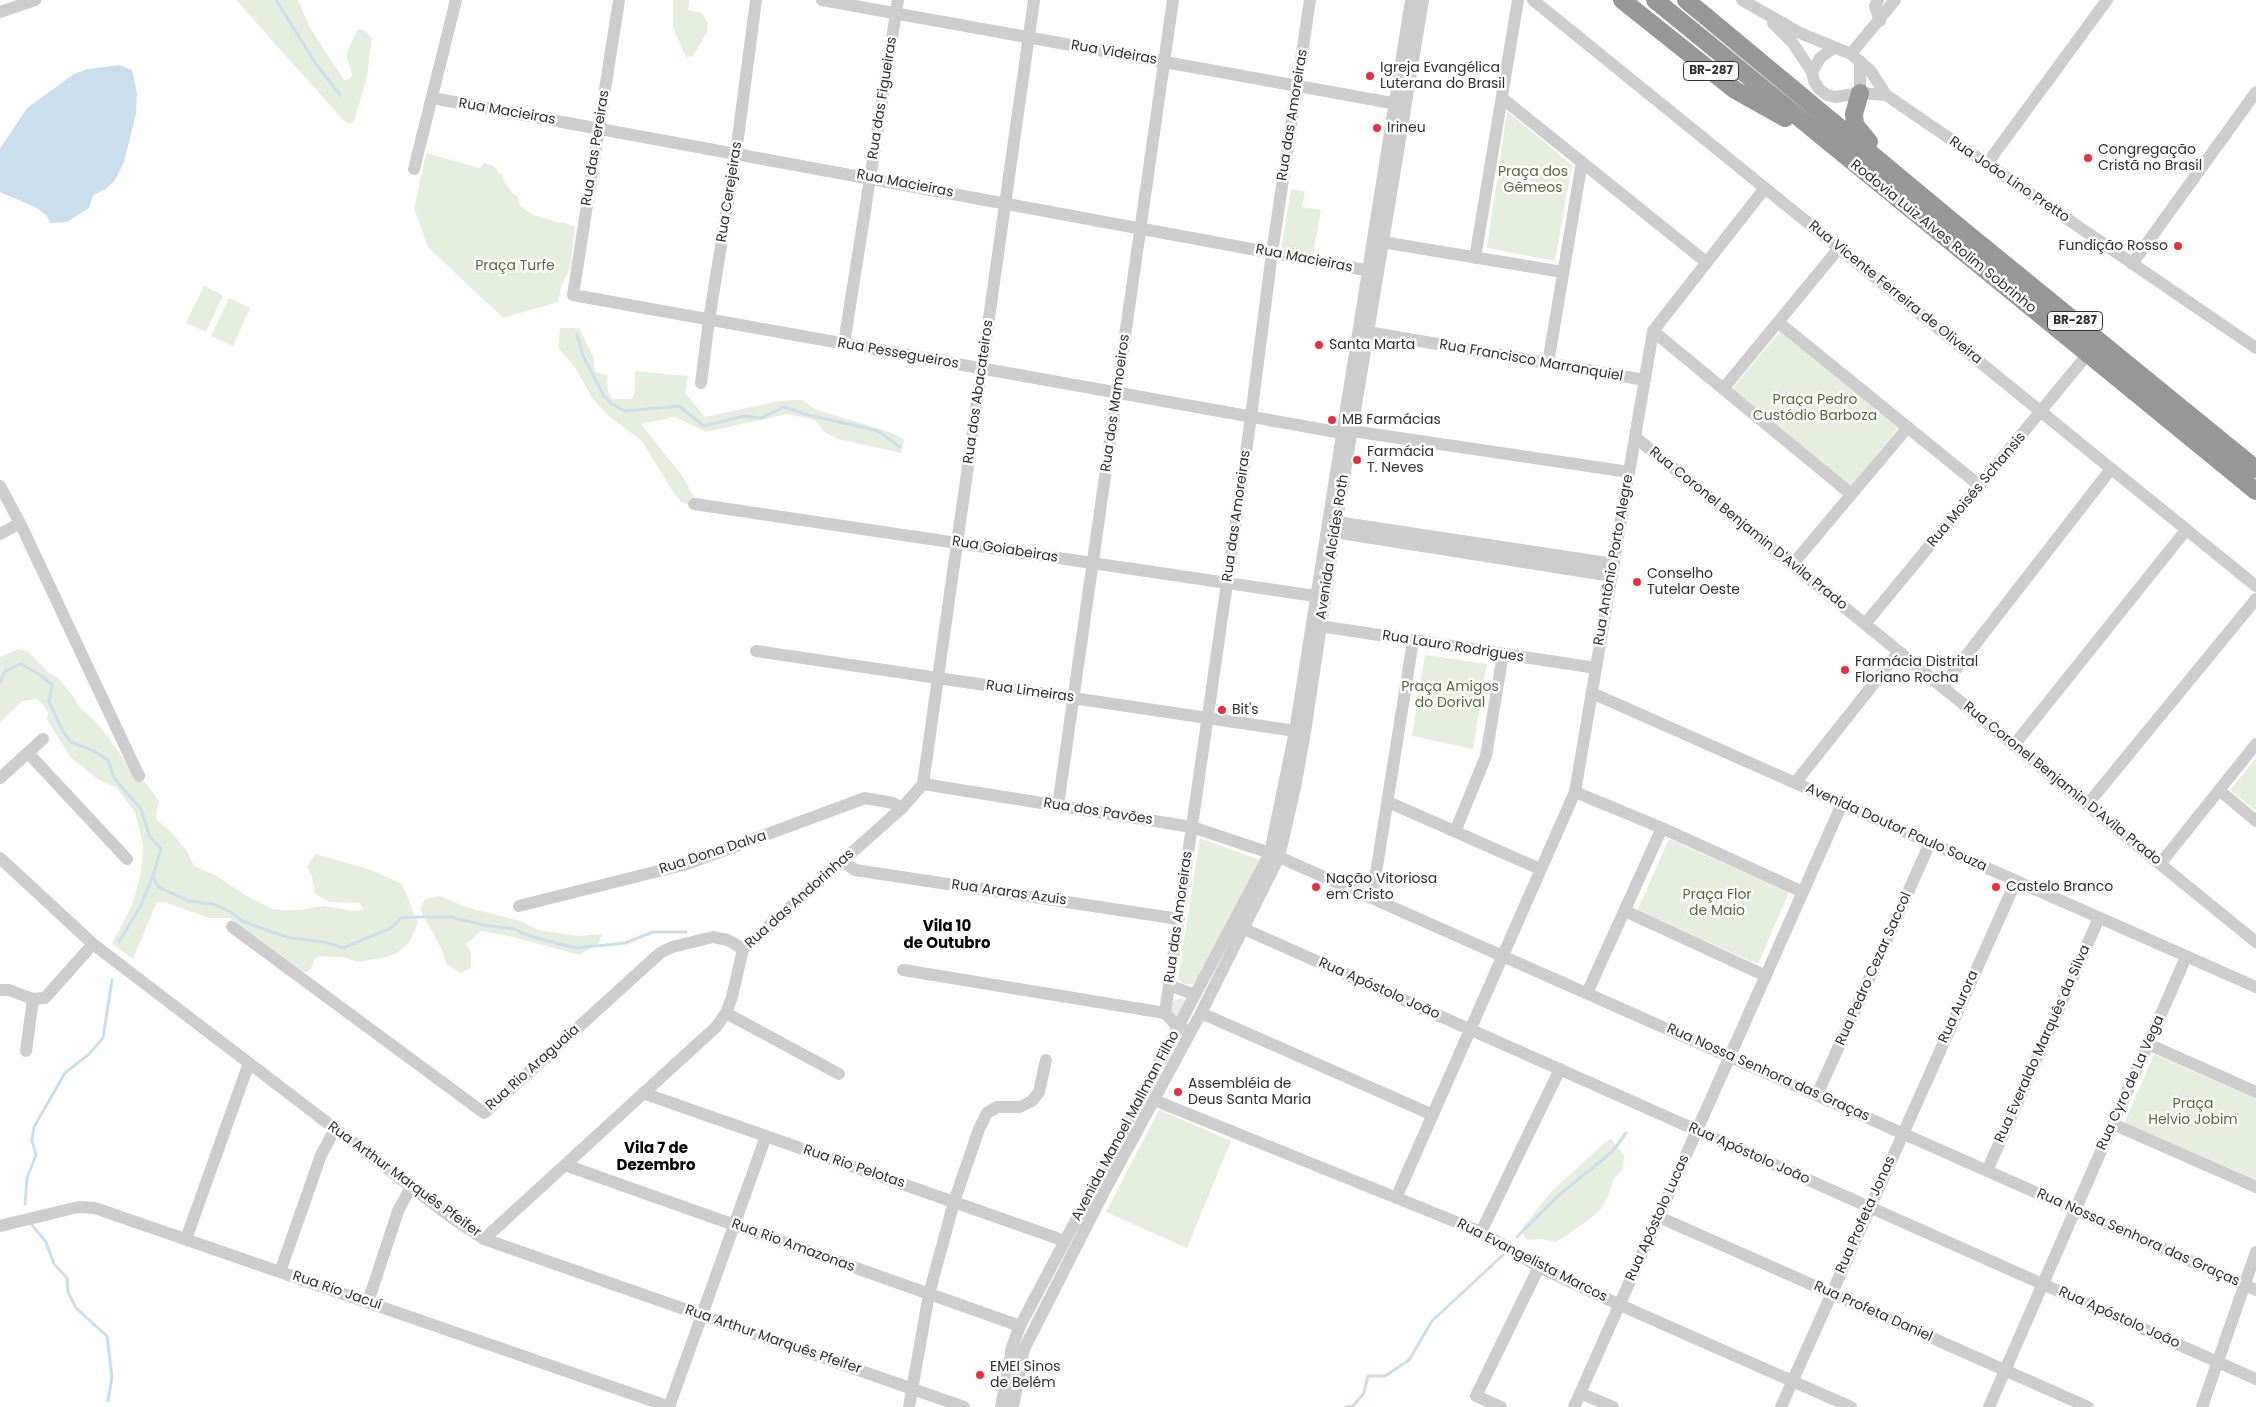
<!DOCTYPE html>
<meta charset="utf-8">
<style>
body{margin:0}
canvas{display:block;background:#fff}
</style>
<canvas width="2256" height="1407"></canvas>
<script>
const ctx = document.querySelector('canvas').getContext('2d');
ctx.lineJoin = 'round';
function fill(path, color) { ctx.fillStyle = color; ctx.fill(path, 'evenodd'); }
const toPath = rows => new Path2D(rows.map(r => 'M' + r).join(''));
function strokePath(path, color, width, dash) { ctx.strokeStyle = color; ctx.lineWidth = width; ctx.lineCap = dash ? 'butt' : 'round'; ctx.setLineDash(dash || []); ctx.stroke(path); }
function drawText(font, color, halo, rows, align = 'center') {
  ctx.font = font + ' Poppins,sans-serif'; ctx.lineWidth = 5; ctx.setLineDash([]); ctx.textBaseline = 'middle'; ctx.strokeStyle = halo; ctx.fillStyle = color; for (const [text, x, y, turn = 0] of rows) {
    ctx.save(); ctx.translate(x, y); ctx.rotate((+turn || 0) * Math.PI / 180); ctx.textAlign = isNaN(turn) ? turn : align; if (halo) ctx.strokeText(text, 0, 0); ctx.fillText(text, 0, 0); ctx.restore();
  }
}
fill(toPath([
 [236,0,298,0,310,28,344,80,349,79,352,75,347,59,347,52,356,32,360,29,365,31,372,38,367,77,354,121,349,124,344,121],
 [673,0,689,0,688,10,702,13,708,23,707,32,693,56,686,57,673,28],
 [1507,111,1572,165,1555,261,1487,248],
 [426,153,480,168,484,163,494,166,500,174,503,175,503,179,511,192,518,197,520,206,534,215,560,223,565,223,575,227,570,269,561,287,558,302,503,318,428,247,414,208],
 [1291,189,1305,191,1302,207,1321,210,1313,255,1281,250],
 [204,286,223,295,206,332,186,323],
 [229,298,250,308,233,346,211,336],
 [560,328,579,328,593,357,595,372,608,375,607,383,609,394,613,399,632,399,635,390,635,371,688,376,685,393,705,417,779,401,802,400,817,410,887,431,904,439,901,453,838,439,824,432,815,420,787,414,706,432,675,417,641,424,681,474,695,498,688,504,681,502,673,492,642,441,607,415,592,398,575,367,558,348],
 [1781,330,1899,427,1850,487,1731,390],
 [18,649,27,651,48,672,60,680,73,696,79,706,100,726,131,769,145,782,159,801,156,819,170,831,187,851,194,866,215,875,245,895,272,909,285,910,300,910,323,906,356,911,364,909,359,903,329,902,315,894,312,876,307,867,315,854,372,870,402,884,418,923,409,943,397,953,387,957,358,962,342,957,319,956,314,960,311,969,306,972,298,970,230,918,209,918,164,902,156,903,133,959,112,944,133,903,141,873,143,845,135,812,116,787,99,780,70,757,47,719,48,713,44,706,37,699,22,701,0,722,0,657],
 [1425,655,1487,664,1473,749,1412,736],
 [2256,758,2256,811,2230,790],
 [1200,838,1260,860,1199,977,1193,984,1185,985,1178,979],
 [1669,839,1789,892,1758,964,1637,911],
 [440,896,466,907,520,921,538,930,579,936,602,934,599,943,580,955,505,935,481,931,466,944,471,953,471,968,461,973,447,965,441,948,420,909,425,899],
 [1181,998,1186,1000,1177,1018,1171,1013,1171,1005,1175,1000],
 [2154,1054,2256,1099,2256,1181,2124,1123],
 [1159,1110,1231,1141,1187,1248,1106,1212],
 [1611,1139,1624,1155,1623,1169,1614,1178,1608,1196,1601,1209,1586,1222,1556,1242,1542,1239,1527,1240,1521,1230,1549,1194,1604,1143]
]), '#e6eede');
fill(toPath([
 [120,65,132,70,137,93,136,114,124,162,115,180,106,189,93,195,89,208,67,222,50,223,47,216,37,208,0,192,0,149,27,108,74,74,88,69]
]), '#cadfee');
strokePath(toPath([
 [276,0,316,64,340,95],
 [577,334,583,356,604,396,612,404,625,411,679,406,704,426,744,416,761,418,784,407,804,414,878,431,900,447],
 [0,683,5,671,21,664,39,674,52,685,49,702,64,733,71,742,94,751,108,760,114,778,141,809,150,837,161,849,153,876,158,887,189,901,213,904,231,912,242,921,272,932,291,938,324,942,343,948,391,928,401,918,419,917,451,917,483,925,514,929,529,936,576,948,625,943,653,932,686,932],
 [119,942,140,907,153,876],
 [25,1204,27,1178,36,1155,32,1140,34,1127,65,1073,89,1054,103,1038,112,980],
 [32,1225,46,1242,54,1264,67,1278,68,1292,76,1308,107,1336,112,1377,108,1401],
 [1517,1237,1559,1195,1612,1152,1626,1133],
 [1346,1407,1353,1406,1364,1393,1368,1376,1385,1376,1409,1360,1432,1321,1503,1255]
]), '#cadfee', 3);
strokePath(toPath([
 [619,0,573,295,1342,433,1352,431,1629,472],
 [822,0,1403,105],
 [1533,0,2256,586],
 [1742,0,1800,33,1851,54,1870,70,1886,95,2256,348],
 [1878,0,1875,6,1880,21],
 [0,12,35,0],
 [1773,23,1792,42,1812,72],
 [1833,48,1820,58,1812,72,1814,81,1819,89,1827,95,1835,97,1860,93,1886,95],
 [1851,54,1895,0],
 [1860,61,1860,93],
 [432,98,1376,272],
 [1502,98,1706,262],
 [1986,165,2107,0],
 [414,169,456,0],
 [1376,241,1563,272],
 [1475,258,1518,0],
 [2132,264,2256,92],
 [1778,322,1980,486],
 [1362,331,1645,380],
 [1653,331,1851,494],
 [844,344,898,0],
 [1548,363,1582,162],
 [701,383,709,320,736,153,756,0],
 [1723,389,1839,248],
 [1635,437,2256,942],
 [0,486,20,523,139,776],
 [694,504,1315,596],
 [1330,521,1614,564],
 [1328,531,1612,576],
 [0,534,20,523],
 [1792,565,1908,427],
 [1865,624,2087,355],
 [1313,625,1596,668],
 [756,651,1302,732],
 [1942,687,2111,469],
 [1592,693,2256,987],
 [2014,745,2186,530],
 [28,753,127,859],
 [0,778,43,739],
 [1795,783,1899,652],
 [923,784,1192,827,1270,853,2256,1290],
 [923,784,1034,0],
 [2219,790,2256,821],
 [1575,792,1662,828,1803,892],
 [1388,802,1540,869],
 [2087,805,2256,599],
 [1058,806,1173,0],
 [1455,832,1486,756,1503,654],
 [0,858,93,944,452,1218,484,1239,964,1407],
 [842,861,855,870,1179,919],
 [2160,864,2256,744],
 [1372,898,1413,641],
 [519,906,687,864,865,798,893,803,902,808],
 [1625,911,1766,976],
 [232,927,484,1113,660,953,672,947,713,937,728,940,743,949],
 [1242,928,2256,1379],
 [903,970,1165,1013],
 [1169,985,1195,995],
 [0,990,9,990,33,999],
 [1587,993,1662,828],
 [33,999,45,998,93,944],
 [726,1013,839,1074],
 [1201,1013,1433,1115],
 [1186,1030,1178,1027,1165,1013,1251,417,1272,253,1310,0],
 [2148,1044,2256,1092],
 [26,1051,33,999],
 [643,1093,1065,1241],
 [1817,1095,1930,843],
 [1154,1100,1481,1232,1539,1267,1620,1305,1851,1407],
 [2113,1124,2256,1187],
 [565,1165,1020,1326],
 [1987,1171,2099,918],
 [1396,1198,1575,792,1653,331,1765,188],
 [1659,1217,2088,1407],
 [0,1226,78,1207,95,1208,670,1407],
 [1481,1232,1560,1069],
 [186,1239,249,1063],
 [484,1239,716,1027,726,1013,732,997,743,949,902,808,923,784],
 [280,1272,321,1155,335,1129],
 [368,1302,398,1211,411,1187],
 [1580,1393,1613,1407],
 [669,1407,766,1136],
 [909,1407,929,1294,954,1202,979,1129,987,1113,997,1107,1020,1107,1032,1101,1039,1092,1046,1060],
 [1001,1407,1012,1347,1020,1326,1270,853,1295,731,1411,0],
 [1013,1407,1024,1349,1104,1192,1201,1013,1279,857,1295,788,1305,732,1335,532,1423,0],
 [1501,1407,1476,1396,1539,1267],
 [1574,1407,1842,804],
 [1781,1407,2016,881],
 [1989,1407,2186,957],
 [2202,1407,2256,1252]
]), '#cdcdcd', 12);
strokePath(toPath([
 [1622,0,1735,90,1785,118],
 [1655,0,2256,491],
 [1686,0,1959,227,2256,469],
 [1860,93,1854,114,1855,125,1869,142]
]), '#979797', 18);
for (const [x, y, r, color] of [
 [1370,76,5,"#eb2f3a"],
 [1377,128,5,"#eb2f3a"],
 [2088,158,5,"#eb2f3a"],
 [2178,246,5,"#eb2f3a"],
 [1319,345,5,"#eb2f3a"],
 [1332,420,5,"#eb2f3a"],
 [1357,460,5,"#eb2f3a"],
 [1637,582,5,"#eb2f3a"],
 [1845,670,5,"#eb2f3a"],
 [1222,710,5,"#eb2f3a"],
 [1316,887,5,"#eb2f3a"],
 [1996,887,5,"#eb2f3a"],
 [1178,1092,5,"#eb2f3a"],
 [980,1375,5,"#eb2f3a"]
]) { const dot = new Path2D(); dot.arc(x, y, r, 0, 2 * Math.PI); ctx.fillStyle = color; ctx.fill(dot); strokePath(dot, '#fff', 2); }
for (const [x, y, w] of [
 [1711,71,55],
 [2075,321,55]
]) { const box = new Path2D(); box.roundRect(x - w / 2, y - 9.5, w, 19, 4); ctx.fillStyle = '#fff'; ctx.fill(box); strokePath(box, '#303030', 1); }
drawText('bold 12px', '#303030', null, [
 ["BR-287",1711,71],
 ["BR-287",2075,321]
]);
drawText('14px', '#303030', '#fff', [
 ["Rua Videiras",1114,53,10],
 ["Rua das Figueiras",883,98,-81],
 ["Rua Macieiras",507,112,10],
 ["Rua das Amoreiras",1293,115,-81],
 ["Rua das Pereiras",596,148,-81],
 ["Rua João Lino Pretto",2009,180,34],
 ["Rua Macieiras",905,184,11],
 ["Rua Cerejeiras",730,192,-81],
 ["Rodovia Luiz Alves Rolim Sobrinho",1943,237,39],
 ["Rua Macieiras",1304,259,11],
 ["Rua Vicente Ferreira de Oliveira",1895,293,39],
 ["Rua Pessegueiros",898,354,10],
 ["Rua Francisco Marranquiel",1531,361,10],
 ["Rua dos Abacateiros",979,392,-82],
 ["Rua dos Mamoeiros",1116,403,-82],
 ["Rua Moisés Schansis",1977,490,-50],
 ["Rua das Amoreiras",1237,516,-82],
 ["Rua Coronel Benjamin D'Avila Prado",1748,529,39],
 ["Avenida Alcides Roth",1333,547,-81],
 ["Rua Goiabeiras",1005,550,9],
 ["Rua Antônio Porto Alegre",1614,560,-80],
 ["Rua Lauro Rodrigues",1453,647,9],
 ["Rua Limeiras",1030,692,8],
 ["Rua Coronel Benjamin D'Avila Prado",2062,784,39],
 ["Rua dos Pavões",1098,812,9],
 ["Avenida Doutor Paulo Souza",1896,828,24],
 ["Rua Dona Dalva",713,853,-18],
 ["Rua Araras Azuis",1009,893,8],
 ["Rua das Andorinhas",800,899,-42],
 ["Rua das Amoreiras",1179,917,-82],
 ["Rua Pedro Cezar Saccol",1874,969,-66],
 ["Rua Apóstolo João",1379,989,24],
 ["Rua Aurora",1959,1007,-66],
 ["Rua Everaldo Marquês da Silva",2043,1044,-66],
 ["Rua Rio Araguaia",533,1068,-42],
 ["Rua Nossa Senhora das Graças",1768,1073,24],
 ["Rua Cyro de La Vega",2131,1083,-66],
 ["Avenida Manoel Mallman Filho",1126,1126,-62],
 ["Rua Apóstolo João",1749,1154,24],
 ["Rua Rio Pelotas",854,1167,19],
 ["Rua Arthur Marquês Pfeifer",404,1180,36],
 ["Rua Profeta Jonas",1866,1215,-66],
 ["Rua Apóstolo Lucas",1658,1218,-66],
 ["Rua Nossa Senhora das Graças",2138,1238,24],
 ["Rua Rio Amazonas",793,1246,20],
 ["Rua Evangelista Marcos",1532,1261,27],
 ["Rua Rio Jacuí",337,1291,19],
 ["Rua Profeta Daniel",1873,1312,24],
 ["Rua Apóstolo João",2119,1318,24],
 ["Rua Arthur Marquês Pfeifer",773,1340,19]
]);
drawText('14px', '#303030', '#fff', [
 ["Igreja Evangélica",1380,68],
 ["Luterana do Brasil",1380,84],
 ["Irineu",1387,128],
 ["Congregação",2098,150],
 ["Cristã no Brasil",2098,166],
 ["Fundição Rosso",2168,246,"right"],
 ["Santa Marta",1329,345],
 ["MB Farmácias",1342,420],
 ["Farmácia",1367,452],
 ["T. Neves",1367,468],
 ["Conselho",1647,574],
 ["Tutelar Oeste",1647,590],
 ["Farmácia Distrital",1855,662],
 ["Floriano Rocha",1855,678],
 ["Bit's",1232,710],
 ["Nação Vitoriosa",1326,879],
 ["em Cristo",1326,895],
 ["Castelo Branco",2006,887],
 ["Assembléia de",1188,1084],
 ["Deus Santa Maria",1188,1100],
 ["EMEI Sinos",990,1367],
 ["de Belém",990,1383]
], 'left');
drawText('14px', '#526e3c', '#fff', [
 ["Praça dos",1533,172],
 ["Gêmeos",1533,188],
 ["Praça Turfe",515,266],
 ["Praça Pedro",1815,400],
 ["Custódio Barboza",1815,416],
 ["Praça Amigos",1450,687],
 ["do Dorival",1450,703],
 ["Praça Flor",1717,895],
 ["de Maio",1717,911],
 ["Praça",2193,1104],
 ["Helvio Jobim",2193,1120]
]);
drawText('bold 15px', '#000', '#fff', [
 ["Vila 10",947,927],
 ["de Outubro",947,944],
 ["Vila 7 de",656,1149],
 ["Dezembro",656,1166]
]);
</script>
